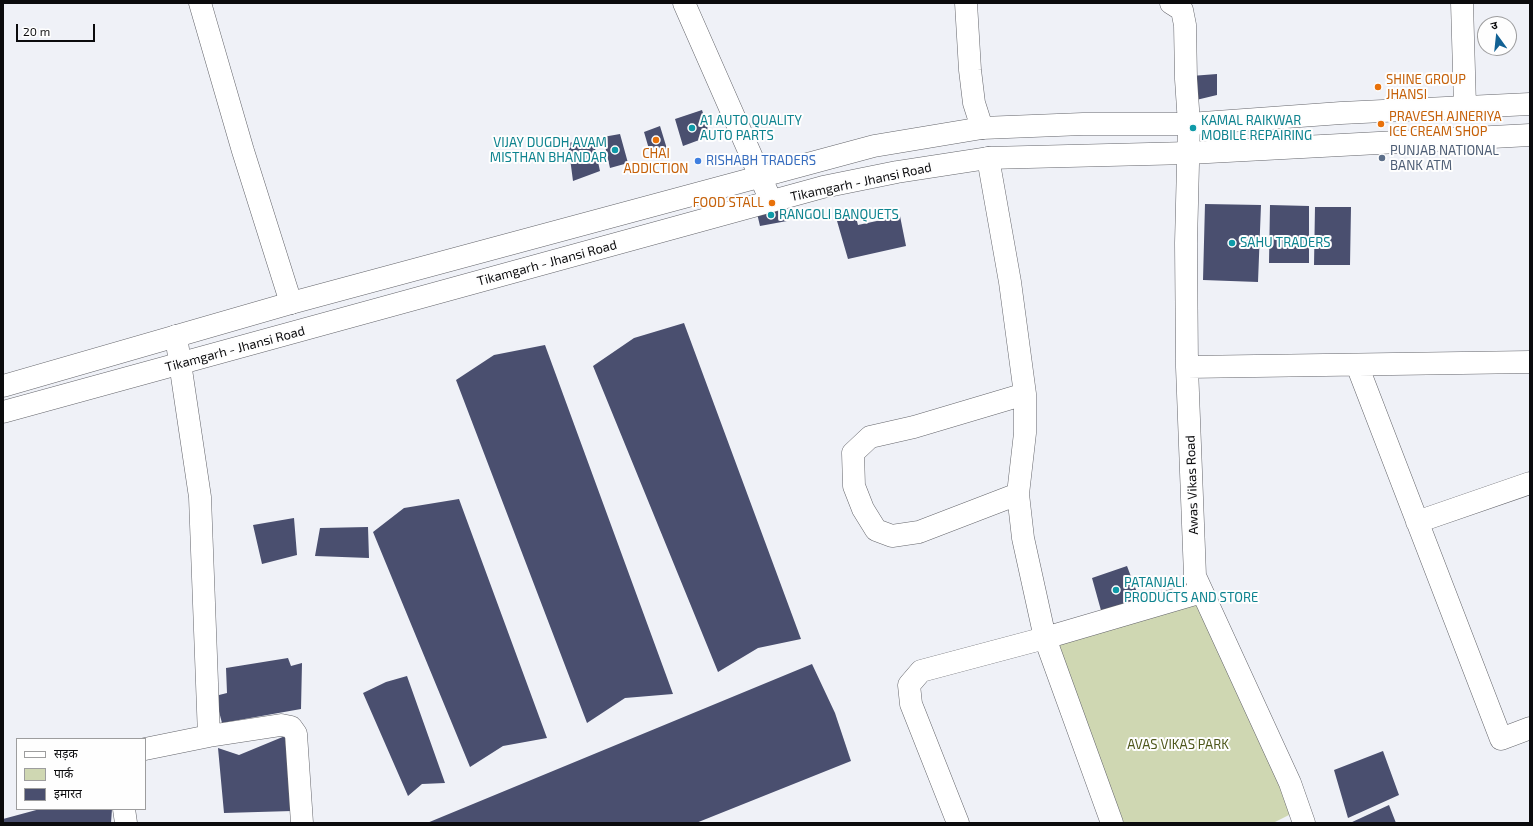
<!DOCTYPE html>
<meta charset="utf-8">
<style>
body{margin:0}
#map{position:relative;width:1533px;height:826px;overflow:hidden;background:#eff1f7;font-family:"Exo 2","Noto Sans Devanagari",sans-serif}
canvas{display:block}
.frame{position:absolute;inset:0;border:4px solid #0b0b0d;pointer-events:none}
.legend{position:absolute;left:16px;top:738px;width:130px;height:72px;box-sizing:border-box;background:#fefefe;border:1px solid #9d9d9e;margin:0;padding:5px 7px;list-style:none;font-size:12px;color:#0b0b0d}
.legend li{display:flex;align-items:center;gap:8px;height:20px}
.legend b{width:20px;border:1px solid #9d9d9e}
.north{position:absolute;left:1477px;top:16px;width:40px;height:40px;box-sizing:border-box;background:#fefefe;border:1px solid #9d9d9e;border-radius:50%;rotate:345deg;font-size:11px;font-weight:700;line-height:16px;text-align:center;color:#0b0b0d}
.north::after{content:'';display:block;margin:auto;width:14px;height:18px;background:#126194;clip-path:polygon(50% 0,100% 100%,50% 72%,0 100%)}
.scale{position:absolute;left:16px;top:24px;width:79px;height:18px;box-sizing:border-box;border:2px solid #0b0b0d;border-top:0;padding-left:5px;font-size:12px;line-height:14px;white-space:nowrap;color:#0b0b0d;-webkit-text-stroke:3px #fefefe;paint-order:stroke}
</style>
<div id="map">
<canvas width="1533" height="826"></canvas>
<div class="frame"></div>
<ul class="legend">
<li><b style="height:5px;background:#fff"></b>सड़क</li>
<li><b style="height:11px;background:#cfd7b2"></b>पार्क</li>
<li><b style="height:11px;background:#4a4f6f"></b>इमारत</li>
</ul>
<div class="north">उ</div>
<div class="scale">20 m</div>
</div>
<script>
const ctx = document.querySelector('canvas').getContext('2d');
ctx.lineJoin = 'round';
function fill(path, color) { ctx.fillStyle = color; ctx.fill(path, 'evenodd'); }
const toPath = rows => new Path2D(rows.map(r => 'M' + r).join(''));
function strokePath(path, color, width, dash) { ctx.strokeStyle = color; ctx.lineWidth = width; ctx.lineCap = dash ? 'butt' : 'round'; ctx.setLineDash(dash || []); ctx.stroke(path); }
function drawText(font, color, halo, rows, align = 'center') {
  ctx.font = font + ' "Exo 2",sans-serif'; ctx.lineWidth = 4; ctx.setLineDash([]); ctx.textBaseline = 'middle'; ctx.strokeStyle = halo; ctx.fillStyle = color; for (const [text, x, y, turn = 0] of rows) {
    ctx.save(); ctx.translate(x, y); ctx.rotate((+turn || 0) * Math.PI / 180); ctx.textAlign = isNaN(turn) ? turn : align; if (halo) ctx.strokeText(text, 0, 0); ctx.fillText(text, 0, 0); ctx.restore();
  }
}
fill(toPath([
 [1197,600,1295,812,1273,823,1124,823,1054,644]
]), '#cfd7b2');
fill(toPath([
 [1217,74,1217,95,1192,101,1191,76],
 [702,110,710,136,683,146,675,119],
 [660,126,667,149,651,156,644,132],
 [620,134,628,163,610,168,603,137],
 [593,139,600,171,573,181,568,143],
 [783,201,787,221,760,226,756,209],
 [1205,204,1261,205,1258,282,1203,280],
 [1270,205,1309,206,1309,263,1269,263],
 [1315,207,1351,207,1350,265,1314,265],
 [854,210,858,225,900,216,906,246,848,259,835,214],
 [684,323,801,639,758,648,718,672,593,366,634,338],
 [545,345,673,694,625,698,587,723,456,380,494,355],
 [459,499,547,738,503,746,470,767,373,532,404,508],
 [294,518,297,555,262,564,253,525],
 [368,527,369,558,315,556,320,528],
 [1127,566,1141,603,1102,614,1092,578],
 [288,658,291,666,302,663,301,709,222,723,215,696,227,693,226,668],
 [812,664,835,713,851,761,696,823,427,823],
 [407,676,445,783,422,784,408,796,363,693,386,682],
 [285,736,292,811,224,813,218,748,239,755],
 [1383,751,1399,795,1348,818,1334,770],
 [1389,805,1396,823,1350,823],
 [40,809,112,809,111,823,3,823,3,819]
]), '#4a4f6f');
const street = toPath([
 [200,3,243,151,291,303],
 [684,3,771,201],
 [966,3,970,70,974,103,982,128],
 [1171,3,1182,10,1185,25,1186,79,1189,124,1186,243,1187,367,1195,576,1290,783,1304,823],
 [1462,3,1465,106],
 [988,158,1010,282,1025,394,1025,433,1018,494,1023,538,1045,638,1202,592],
 [1357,365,1501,739,1530,728],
 [1187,367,1530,362],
 [1018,494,919,532,892,536,876,530,863,509,854,486,853,453,870,437,914,427,1025,394],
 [1417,522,1530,483],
 [209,736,281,725,291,727,296,734,302,823],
 [145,749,209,736,200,497,176,336],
 [124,809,126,823],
 [958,823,911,704,909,685,921,671,1045,638,1112,823]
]);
const secondary = toPath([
 [3,386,291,303,874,146,982,128,1083,124,1189,124,1341,113,1530,104],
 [3,412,823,187,897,172,988,158,1189,153,1530,135]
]);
strokePath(street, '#64656b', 23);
strokePath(secondary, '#64656b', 23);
strokePath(street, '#fff', 22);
strokePath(secondary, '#fff', 22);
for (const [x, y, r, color] of [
 [1378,87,4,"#e8710a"],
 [1381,124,4,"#e8710a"],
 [692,128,4,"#0f9aa8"],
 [1193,128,4,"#0f9aa8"],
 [656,140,4,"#e8710a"],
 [615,150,4,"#0f9aa8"],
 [1382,158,4,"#5c6f8a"],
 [698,161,4,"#3f7fe0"],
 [772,203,4,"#e8710a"],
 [771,215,4,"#0f9aa8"],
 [1232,243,4,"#0f9aa8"],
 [1116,590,4,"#0f9aa8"]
]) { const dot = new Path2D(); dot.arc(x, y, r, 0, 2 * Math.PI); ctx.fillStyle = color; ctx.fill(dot); strokePath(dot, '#fefefe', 1.5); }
drawText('13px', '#c56008', '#fefefe', [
 ["SHINE GROUP",1386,80],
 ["JHANSI",1386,95],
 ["PRAVESH AJNERIYA",1389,117],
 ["ICE CREAM SHOP",1389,132],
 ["CHAI",656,154,"center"],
 ["ADDICTION",656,169,"center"],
 ["FOOD STALL",764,203,"right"]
], 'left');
drawText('13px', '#0d838f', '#fefefe', [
 ["A1 AUTO QUALITY",700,121],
 ["AUTO PARTS",700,136],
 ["KAMAL RAIKWAR",1201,121],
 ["MOBILE REPAIRING",1201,136],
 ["VIJAY DUGDH AVAM",607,143,"right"],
 ["MISTHAN BHANDAR",607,158,"right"],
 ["RANGOLI BANQUETS",779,215],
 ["SAHU TRADERS",1240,243],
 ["PATANJALI",1124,583],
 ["PRODUCTS AND STORE",1124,598]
], 'left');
drawText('13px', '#4e5e75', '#fefefe', [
 ["PUNJAB NATIONAL",1390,151],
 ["BANK ATM",1390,166]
], 'left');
drawText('13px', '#366cbe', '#fefefe', [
 ["RISHABH TRADERS",706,161]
], 'left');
drawText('13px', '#0b0b0d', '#fefefe', [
 ["Tikamgarh - Jhansi Road",861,182,-12],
 ["Tikamgarh - Jhansi Road",547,263,-15],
 ["Tikamgarh - Jhansi Road",235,349,-15],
 ["Awas Vikas Road",1192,485,-92]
]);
drawText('13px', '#4f581c', '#fefefe', [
 ["AVAS VIKAS PARK",1178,745]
]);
</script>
